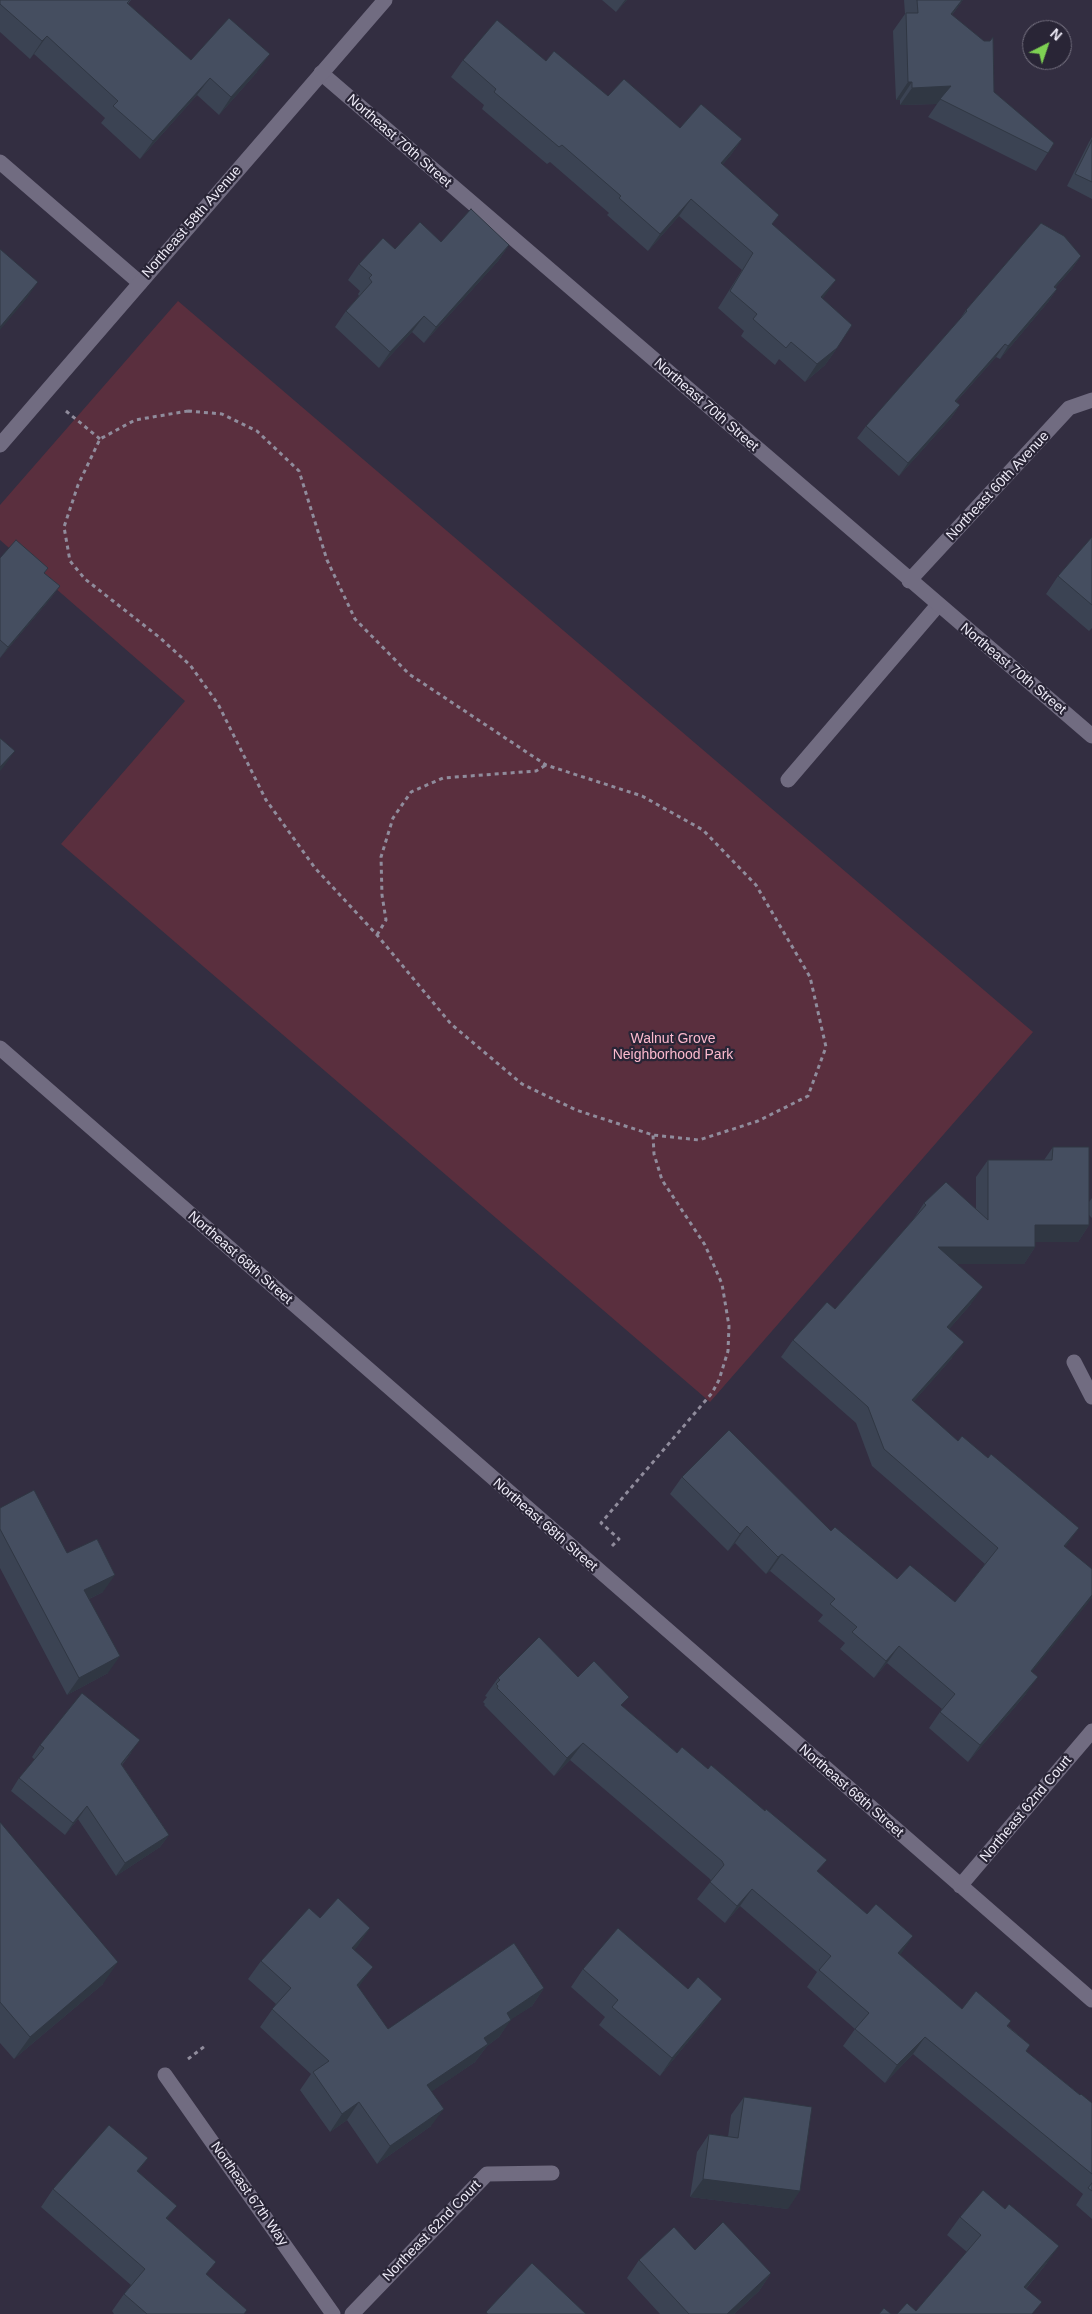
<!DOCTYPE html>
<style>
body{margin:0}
#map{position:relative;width:1092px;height:2314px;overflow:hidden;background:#332e41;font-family:Arial,sans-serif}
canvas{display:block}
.north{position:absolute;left:1022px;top:20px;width:50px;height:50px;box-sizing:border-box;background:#292536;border:1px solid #787483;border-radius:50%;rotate:41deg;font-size:14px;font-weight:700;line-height:20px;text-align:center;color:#eeebf7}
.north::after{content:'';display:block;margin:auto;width:18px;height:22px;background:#7ed153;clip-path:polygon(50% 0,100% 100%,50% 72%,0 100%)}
</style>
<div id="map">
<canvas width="1092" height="2314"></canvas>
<div class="north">N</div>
</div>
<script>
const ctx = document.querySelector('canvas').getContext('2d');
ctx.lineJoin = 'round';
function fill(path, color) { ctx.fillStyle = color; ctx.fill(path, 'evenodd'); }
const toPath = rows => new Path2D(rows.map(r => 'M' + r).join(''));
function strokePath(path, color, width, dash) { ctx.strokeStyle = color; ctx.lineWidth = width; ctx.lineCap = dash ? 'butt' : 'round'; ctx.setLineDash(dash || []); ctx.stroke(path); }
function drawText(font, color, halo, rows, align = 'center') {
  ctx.font = font + ' Arial,sans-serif'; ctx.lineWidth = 4.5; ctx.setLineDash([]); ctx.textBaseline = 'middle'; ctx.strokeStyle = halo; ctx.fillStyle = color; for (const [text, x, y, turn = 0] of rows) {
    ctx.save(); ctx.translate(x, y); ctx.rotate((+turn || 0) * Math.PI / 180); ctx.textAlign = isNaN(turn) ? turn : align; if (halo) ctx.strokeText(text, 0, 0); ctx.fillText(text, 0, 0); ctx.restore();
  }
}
fill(toPath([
 [178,301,1033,1032,710,1402,61,844,185,701,0,540,0,505]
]), '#5a2f3e');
strokePath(toPath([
 [66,411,100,439],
 [188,411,222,414,257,431,299,471,327,560,355,619,409,674,546,765,642,796,703,830,756,885,810,977,826,1047,808,1096,758,1121,699,1140,653,1135,576,1110,522,1084,451,1024,377,935,315,868,266,800,218,704,190,665,159,637,85,579,70,561,64,527,78,485,100,439,135,420,188,411],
 [377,935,386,920,382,895,381,857,393,818,411,792,443,778,536,771,546,765],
 [612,1546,619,1539,601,1523,712,1393,719,1380,728,1351,729,1326,722,1284,705,1245,662,1180,654,1154,653,1135],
 [188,2059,205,2046]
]), '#908c9c', 3, [4, 4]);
strokePath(toPath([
 [788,780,938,605]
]), '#716c81', 15);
strokePath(toPath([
 [321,73,1092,736],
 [0,162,140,283],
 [909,581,1069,408,1092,400],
 [0,1048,1092,2000],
 [1074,1362,1092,1397],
 [960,1886,1092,1731],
 [165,2075,333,2314],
 [352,2314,487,2174,552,2173]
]), '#716c81', 15);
strokePath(toPath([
 [0,445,385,0]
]), '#716c81', 15);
fill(toPath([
 [0,0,131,0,128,4,191,60,257,72,219,115,197,95,140,159,101,123,105,118,34,54,30,59,0,32],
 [602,0,627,0,616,12],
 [904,0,963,0,952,15,994,92,1054,143,1036,171,928,117,937,104,900,105,900,100,896,100,893,31,905,14],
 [463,60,546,61,608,96,680,128,742,139,730,156,722,165,773,225,822,299,837,348,825,365,805,382,779,359,775,365,741,336,744,331,718,308,742,270,679,216,648,251,607,215,609,213,550,162,547,164,482,109,484,105,451,77],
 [1092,137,1092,199,1067,186,1089,142],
 [441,242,509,245,498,261,424,343,412,332,379,368,335,327,346,311,359,296,358,294,360,291,348,280,359,264,395,249],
 [1081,256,1072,269,1055,288,1057,289,1048,302,1000,359,996,357,956,402,960,405,951,418,899,476,857,438,866,426,958,322,966,310],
 [1092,537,1092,628,1089,631,1046,594,1058,576],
 [0,558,48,568,44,573,60,586,51,598,0,658],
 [1053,1147,1089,1202,1092,1198,1092,1218,1089,1215,1089,1225,1078,1242,1035,1242,1035,1247,1024,1264,957,1264,971,1304,949,1329,952,1358,913,1402,1065,1547,1026,1694,968,1762,929,1728,942,1709,887,1663,874,1678,840,1649,845,1643,818,1621,823,1615,770,1571,766,1574,735,1543,728,1551,670,1494,682,1477,831,1531,897,1579,955,1602,985,1564,872,1466,856,1423,781,1357,793,1340,835,1309,913,1220,924,1203,976,1209,976,1177,988,1160,1044,1160],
 [0,1508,67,1553,103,1592,89,1599,108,1673,67,1695,0,1568],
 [578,1677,622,1706,818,1872,900,1955,962,2009,1008,2026,1030,2045,1026,2051,1080,2095,1092,2103,1092,2219,1076,2205,1083,2194,913,2054,885,2083,843,2046,855,2029,807,1987,817,1972,740,1906,725,1923,697,1899,711,1881,710,1879,570,1760,554,1776,484,1705,485,1704,483,1702,487,1697,485,1696,498,1678],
 [40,1745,131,1753,122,1765,169,1835,160,1847,116,1876,78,1819,65,1835,11,1791,19,1778,35,1760,32,1757],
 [0,1822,103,1984,14,2059,0,2043],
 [320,1918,370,1928,354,1950,360,1985,358,1987,388,2029,544,1988,532,2006,511,2019,499,2037,487,2046,475,2062,432,2091,431,2126,377,2164,347,2120,330,2132,300,2090,311,2074,260,2027,276,2004,248,1979,261,1961],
 [583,1969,709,2016,660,2076,599,2025,605,2017,571,1987],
 [744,2097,788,2209,690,2197,697,2152,709,2134,728,2137,731,2115],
 [138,2172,167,2219,207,2275,244,2314,114,2314,112,2311,124,2294,131,2285,41,2207,53,2189],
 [960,2217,1047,2263,1026,2289,916,2311,967,2252,947,2235],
 [695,2250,771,2273,759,2291,734,2314,660,2314,627,2278,639,2260]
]), '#3b4353');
fill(toPath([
 [625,0,627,0,616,12],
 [962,0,963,0,939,32,951,14],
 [47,36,34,54,30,59,42,41],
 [270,54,257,72,219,115,231,97],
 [210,78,197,95,140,159,153,141],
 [908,82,912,82,900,100,896,100],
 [951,86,937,104,900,105,912,88],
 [742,139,730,156,709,180,721,163],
 [691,199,679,216,648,251,660,234],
 [509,245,498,261,424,343,436,327],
 [1081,256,1072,269,1045,299,1054,287],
 [836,280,824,297,809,314,821,297],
 [38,282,27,298,0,330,0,327],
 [1057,289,1048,302,1000,359,1008,346],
 [424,316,412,332,379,368,390,352],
 [1005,344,996,357,946,413,955,401],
 [837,348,825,365,805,382,817,364],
 [960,405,951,418,899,476,908,463],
 [60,586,51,598,0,658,8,647],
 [15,751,2,769,0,771,0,767],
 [1035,1225,1089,1225,1078,1242,1024,1242],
 [938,1247,1035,1247,1024,1264,926,1264],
 [983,1287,971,1304,936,1344,947,1327],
 [964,1342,952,1358,900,1417,912,1400],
 [747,1526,735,1543,728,1551,740,1534],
 [1079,1528,1067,1545,1052,1563,1064,1546],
 [782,1554,770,1571,766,1574,778,1557],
 [115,1575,103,1592,72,1607,84,1590],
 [1092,1595,1092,1598,1019,1688,1031,1671],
 [899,1646,887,1663,874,1678,886,1661],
 [120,1656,108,1673,67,1695,79,1678],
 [1038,1677,1026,1694,968,1762,980,1745],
 [140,1740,131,1753,112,1776,121,1764],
 [583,1743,570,1760,554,1776,567,1758],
 [87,1806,78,1819,65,1835,73,1823],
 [169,1835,160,1847,116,1876,125,1863],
 [752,1889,740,1906,725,1923,737,1906],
 [370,1928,358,1946,340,1966,352,1948],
 [913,1936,901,1954,886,1971,898,1953],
 [118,1962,103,1984,14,2059,30,2037],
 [373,1967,360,1985,344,2003,357,1985],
 [544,1988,532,2006,495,2030,507,2013],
 [722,1999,709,2016,660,2076,672,2058],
 [511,2020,499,2037,487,2046,475,2062,415,2103,427,2085,484,2038],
 [925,2037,913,2054,885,2083,897,2065],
 [359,2102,347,2120,330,2132,342,2114],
 [444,2109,431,2126,377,2164,390,2146],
 [148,2158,135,2176,137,2171],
 [703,2179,800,2191,788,2209,690,2197],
 [177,2206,164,2223,166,2218],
 [1059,2246,1047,2263,1012,2305,1024,2287],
 [771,2273,759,2291,734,2314,727,2314]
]), '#303743');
const building = toPath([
 [0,0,130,0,127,3,191,60,229,18,270,54,231,97,210,78,153,141,113,106,118,101,47,36,42,41,0,4,0,0],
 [917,0,962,0,951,14,984,41,990,41,993,37,994,92,1054,143,1048,153,940,99,951,86,912,88,912,82,908,82,906,13,918,13,917,0],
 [497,20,546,61,554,51,608,96,624,79,680,128,701,104,742,139,721,163,779,215,772,224,836,280,821,297,852,325,837,348,817,364,791,342,786,348,753,319,757,314,730,291,753,253,691,199,660,234,619,198,621,196,562,145,559,147,494,92,496,89,463,60,497,20],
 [1092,140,1092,182,1075,174,1092,140],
 [471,209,509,245,436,327,424,316,390,352,346,311,372,282,369,278,372,275,359,264,383,238,395,249,420,222,441,242,471,209],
 [1041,223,1064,236,1081,256,1054,287,1057,289,1008,346,1005,344,955,401,960,405,908,463,866,426,967,311,966,310,1041,223],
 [0,249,38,282,0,327,0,249],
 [1092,537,1092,605,1058,576,1092,537],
 [16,540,48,568,44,573,60,586,8,647,0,640,0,558,16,540],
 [0,738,15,751,0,767,0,738],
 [1053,1147,1089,1147,1089,1225,1035,1225,1035,1247,938,1247,983,1287,947,1327,964,1342,912,1400,958,1441,962,1436,988,1458,991,1454,1079,1528,1064,1546,1092,1569,1092,1595,1031,1671,1038,1677,980,1745,940,1712,955,1694,899,1646,886,1661,852,1632,857,1627,830,1604,835,1599,782,1554,778,1557,747,1526,740,1534,682,1477,729,1430,831,1531,835,1527,897,1579,910,1565,955,1602,998,1548,884,1449,868,1407,793,1340,827,1302,835,1309,926,1205,924,1203,946,1182,988,1220,988,1160,1052,1160,1053,1147],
 [34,1490,67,1553,97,1539,115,1575,84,1590,120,1656,79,1678,0,1529,0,1508,34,1490],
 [539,1637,578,1677,594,1661,629,1697,621,1705,677,1753,682,1747,708,1769,711,1765,765,1811,766,1809,827,1860,817,1871,867,1914,876,1904,913,1936,898,1953,962,2009,976,1991,1011,2021,1007,2026,1030,2045,1026,2051,1080,2095,1081,2094,1092,2103,1092,2174,925,2037,897,2065,855,2029,869,2013,819,1970,831,1956,752,1889,737,1906,710,1882,724,1865,722,1861,583,1743,567,1758,497,1688,498,1686,496,1684,500,1680,498,1678,539,1637],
 [82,1693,140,1740,121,1764,169,1835,125,1863,87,1806,73,1823,19,1778,44,1748,40,1745,82,1693],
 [0,1822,118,1962,30,2037,0,2002,0,1822],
 [338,1898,370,1928,352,1948,373,1967,357,1985,388,2029,514,1943,544,1988,507,2013,511,2020,484,2038,488,2044,427,2085,444,2109,390,2146,359,2102,342,2114,313,2072,329,2061,272,2009,291,1988,261,1961,309,1908,320,1918,338,1898],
 [618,1928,688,1989,698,1977,722,1999,672,2058,612,2007,618,2000,583,1969,618,1928],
 [744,2097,812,2107,800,2191,703,2179,709,2134,738,2138,744,2097],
 [109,2125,148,2158,137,2171,177,2206,166,2218,216,2262,206,2274,247,2310,244,2314,147,2314,124,2294,145,2269,53,2189,109,2125],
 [1092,2183,1092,2191,1088,2188,1092,2183],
 [983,2190,1005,2209,1009,2204,1059,2246,1024,2287,1042,2302,1032,2314,897,2314,907,2303,916,2311,981,2235,960,2217,983,2190],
 [723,2222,771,2273,727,2314,689,2314,639,2260,674,2227,695,2250,723,2222],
 [532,2263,586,2314,488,2314,486,2312,532,2263],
 [884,2308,891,2314,879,2314,884,2308]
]);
fill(building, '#454e60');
strokePath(building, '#303743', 1);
drawText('14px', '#eeebf7', '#292536', [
 ["Northeast 70th Street",399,141,41],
 ["Northeast 58th Avenue",192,222,-49],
 ["Northeast 70th Street",706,405,41],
 ["Northeast 60th Avenue",998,486,-47],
 ["Northeast 70th Street",1013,669,40],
 ["Northeast 68th Street",240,1258,41],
 ["Northeast 68th Street",545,1525,41],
 ["Northeast 68th Street",851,1791,41],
 ["Northeast 62nd Court",1026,1809,-50],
 ["Northeast 67th Way",249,2194,55],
 ["Northeast 62nd Court",432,2231,-46]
]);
drawText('14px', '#fcbace', '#292536', [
 ["Walnut Grove",673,1039],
 ["Neighborhood Park",673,1055]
]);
</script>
